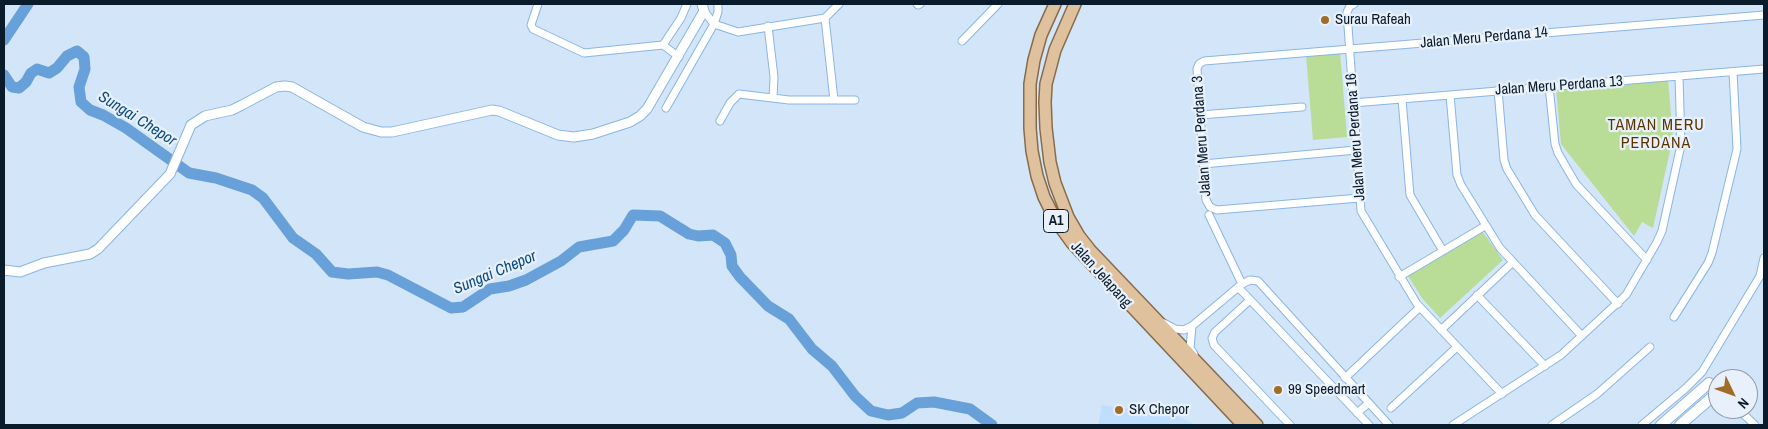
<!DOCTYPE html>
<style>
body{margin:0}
#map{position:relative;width:1768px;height:429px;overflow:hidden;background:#d3e5f8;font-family:"Archivo Narrow",sans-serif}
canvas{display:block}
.frame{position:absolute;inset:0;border:5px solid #0a1b2c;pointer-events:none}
.north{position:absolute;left:1708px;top:369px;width:50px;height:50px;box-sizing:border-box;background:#e8f1fb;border:1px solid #8f9ba8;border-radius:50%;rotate:132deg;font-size:14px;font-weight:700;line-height:20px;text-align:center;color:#0a1b2c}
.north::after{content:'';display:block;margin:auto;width:18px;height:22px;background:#a16c25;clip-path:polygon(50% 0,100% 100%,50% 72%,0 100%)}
</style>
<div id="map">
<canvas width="1768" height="429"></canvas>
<div class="frame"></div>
<div class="north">N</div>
</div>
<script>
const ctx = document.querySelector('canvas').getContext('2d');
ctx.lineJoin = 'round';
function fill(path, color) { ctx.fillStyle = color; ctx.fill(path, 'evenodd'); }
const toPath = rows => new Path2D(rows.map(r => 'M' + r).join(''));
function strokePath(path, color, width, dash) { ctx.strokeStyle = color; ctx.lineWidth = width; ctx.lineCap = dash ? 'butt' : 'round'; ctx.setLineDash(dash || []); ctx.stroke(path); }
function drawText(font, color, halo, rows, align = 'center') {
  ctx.font = font + ' "Archivo Narrow",sans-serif'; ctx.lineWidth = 4.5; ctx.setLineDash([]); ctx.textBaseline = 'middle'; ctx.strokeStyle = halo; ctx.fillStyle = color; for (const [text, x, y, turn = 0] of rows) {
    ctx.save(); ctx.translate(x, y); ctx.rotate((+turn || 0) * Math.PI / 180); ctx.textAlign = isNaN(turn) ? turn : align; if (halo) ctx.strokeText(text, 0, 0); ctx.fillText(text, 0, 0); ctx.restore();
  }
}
fill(toPath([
 [1102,405,1175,415,1196,425,1098,425]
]), '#c0dfff');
fill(toPath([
 [1340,52,1347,137,1313,140,1306,55],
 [1668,80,1673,137,1653,228,1642,222,1634,236,1561,144,1556,88],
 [1482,231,1503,260,1440,318,1422,298,1406,273]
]), '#b9dc96');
strokePath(toPath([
 [4,40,28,4],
 [4,75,12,87,19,88,26,82,31,73,37,69,49,73,57,68,67,56,77,51,84,57,85,69,79,87,81,102,90,110,103,115,126,128,189,173,216,178,252,190,263,198,293,238,316,254,332,272,348,274,377,272,388,275,451,308,463,307,490,289,509,286,526,280,561,261,579,247,613,241,624,230,633,215,660,216,689,234,698,236,713,235,725,243,731,255,732,266,740,277,768,306,789,319,812,349,832,366,855,396,871,411,888,415,902,413,917,403,934,402,970,409,992,425]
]), '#68a0d9', 11);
const minor = toPath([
 [538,4,531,25,533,29,584,53,663,45,679,57],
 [917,4,918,5,920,4],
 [1354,4,1350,6,1347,12,1361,211,1417,304,1502,394],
 [704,11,714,24,738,32,825,18,839,4],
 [825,18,834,100],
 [768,26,774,77,773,98],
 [962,41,998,4],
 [663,45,681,18,687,4],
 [1549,86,1555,144,1558,153,1576,184,1647,260],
 [1498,90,1504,160,1507,169,1535,215,1618,304],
 [1450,95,1457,175,1461,185,1500,248,1582,336],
 [1402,99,1410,195,1443,251],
 [1353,103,1764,69],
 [666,108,714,24,718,12,718,4],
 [1200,115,1302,107],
 [720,121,730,103,739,94,789,100,855,100],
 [1203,164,1356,150],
 [1359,198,1217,210,1210,207,1206,200,1197,69,1199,64,1204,61,1764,15],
 [1209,215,1242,284],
 [1399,277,1485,226],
 [1238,287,1369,425],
 [1477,295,1545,366],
 [1250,300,1215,332,1212,338,1214,345,1290,425],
 [1674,317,1708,263,1712,253,1737,149,1733,72],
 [1164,323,1175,329,1184,330,1192,326,1242,284,1250,280,1258,281,1389,425],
 [1192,326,1190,348,1194,354],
 [1441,330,1513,262],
 [1345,378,1420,307],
 [1391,408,1457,347],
 [1739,410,1755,425],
 [1357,413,1369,403],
 [1453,425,1561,355,1626,295,1657,242,1662,231,1681,145,1679,76],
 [1552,425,1597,394,1650,347],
 [1642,425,1686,388,1702,372,1760,276,1764,258]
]);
const tertiary = toPath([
 [4,270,20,272,44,263,90,254,98,249,170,174,191,125,205,116,232,110,242,105,276,87,285,86,292,87,363,127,381,132,392,132,492,110,499,111,558,135,574,137,593,134,630,122,640,116,647,109,704,11,702,4]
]);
const secondary = toPath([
 [1736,409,1741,412],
 [1661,425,1709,383],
 [1680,425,1718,392]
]);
const primary = toPath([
 [1055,4,1041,35,1034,60,1030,84,1030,128,1032,151,1037,176,1044,197,1056,221,1072,243,1243,425],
 [1075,4,1055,50,1046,84,1045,102,1046,128,1050,162,1055,183,1068,217,1079,236,1090,250,1257,425]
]);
strokePath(minor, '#8ab6e4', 9);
strokePath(tertiary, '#8ab6e4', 11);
strokePath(secondary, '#8ab6e4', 12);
strokePath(primary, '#876c4c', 14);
strokePath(minor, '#fff', 7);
strokePath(tertiary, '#fff', 9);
strokePath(secondary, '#fff', 10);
strokePath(primary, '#dfc19e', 11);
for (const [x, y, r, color] of [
 [1325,20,5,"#a16c25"],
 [1278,390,5,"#a16c25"],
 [1119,410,5,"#a16c25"]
]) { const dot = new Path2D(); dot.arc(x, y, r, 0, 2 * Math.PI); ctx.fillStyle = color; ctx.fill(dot); strokePath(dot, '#e8f1fb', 2); }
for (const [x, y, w] of [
 [1056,221,25]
]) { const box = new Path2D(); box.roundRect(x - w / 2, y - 11.5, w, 23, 4); ctx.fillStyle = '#e8f1fb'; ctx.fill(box); strokePath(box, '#0a1b2c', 1); }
drawText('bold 14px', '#0a1b2c', null, [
 ["A1",1056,221]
]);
drawText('15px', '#0a1b2c', '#e8f1fb', [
 ["Surau Rafeah",1335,20],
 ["99 Speedmart",1288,390],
 ["SK Chepor",1129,410]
], 'left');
drawText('15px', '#0a1b2c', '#e8f1fb', [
 ["Jalan Meru Perdana 14",1484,38,-5],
 ["Jalan Meru Perdana 13",1559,86,-4],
 ["Jalan Meru Perdana 3",1202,136,-94],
 ["Jalan Meru Perdana 16",1356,137,-94],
 ["Jalan Jelapang",1101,275,48]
]);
drawText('italic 16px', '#0d4c80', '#e8f1fb', [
 ["Sungai Chepor",137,119,32],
 ["Sungai Chepor",495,273,-23]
]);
ctx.letterSpacing = '1px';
drawText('16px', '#583400', '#e8f1fb', [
 ["TAMAN MERU",1656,126],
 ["PERDANA",1656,144]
]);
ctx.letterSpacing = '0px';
</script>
